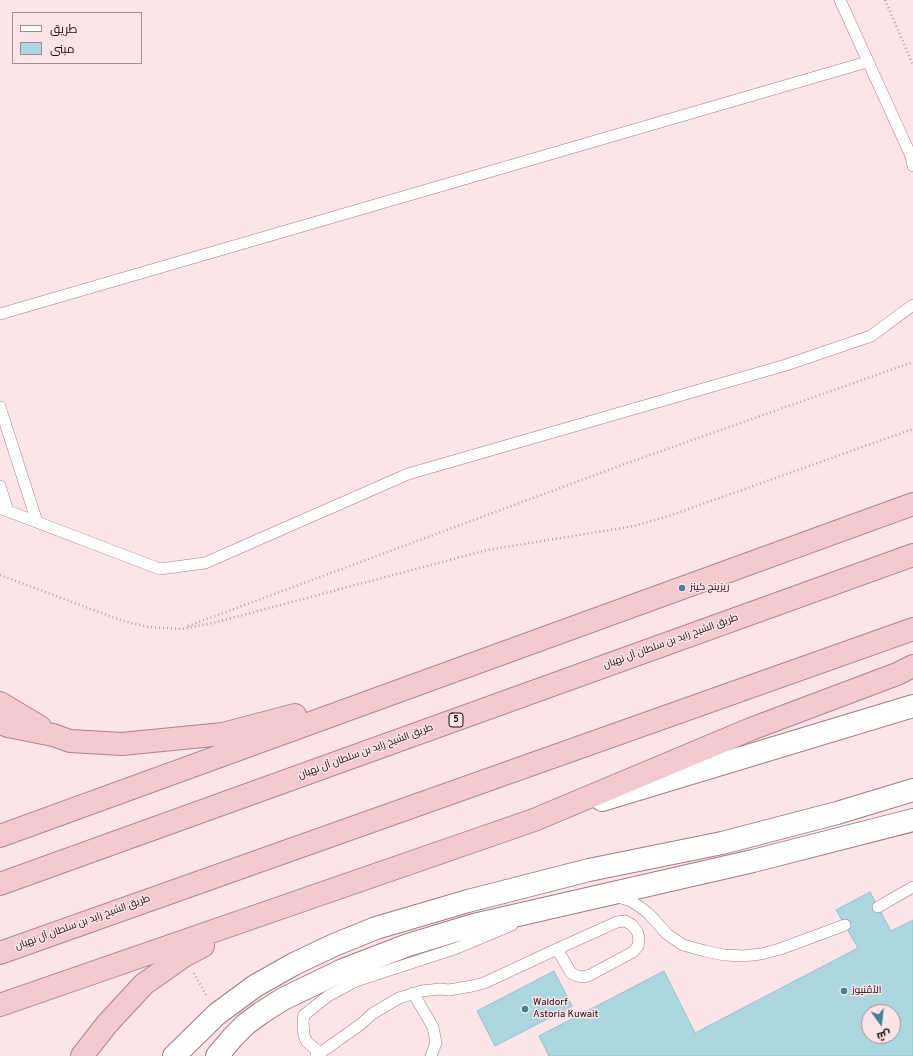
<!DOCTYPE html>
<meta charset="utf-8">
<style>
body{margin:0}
#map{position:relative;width:913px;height:1056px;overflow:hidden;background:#fde4e8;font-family:Overpass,Cairo,sans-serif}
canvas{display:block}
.legend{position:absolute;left:12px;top:12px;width:130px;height:52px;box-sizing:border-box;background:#fde4e8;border:1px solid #a18d90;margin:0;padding:5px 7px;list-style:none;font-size:12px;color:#180b0d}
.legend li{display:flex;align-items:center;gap:8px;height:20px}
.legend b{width:20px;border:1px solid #a18d90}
.north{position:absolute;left:861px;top:1004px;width:40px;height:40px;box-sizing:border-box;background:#fde4e8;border:1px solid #a18d90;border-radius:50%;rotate:165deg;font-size:11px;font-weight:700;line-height:16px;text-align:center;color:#180b0d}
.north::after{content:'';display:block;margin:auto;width:14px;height:18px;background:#408493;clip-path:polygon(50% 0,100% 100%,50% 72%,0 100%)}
</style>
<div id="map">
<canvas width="913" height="1056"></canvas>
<ul class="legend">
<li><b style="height:5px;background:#fff"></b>طريق</li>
<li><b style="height:11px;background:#acd7e1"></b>مبنى</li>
</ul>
<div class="north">ش</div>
</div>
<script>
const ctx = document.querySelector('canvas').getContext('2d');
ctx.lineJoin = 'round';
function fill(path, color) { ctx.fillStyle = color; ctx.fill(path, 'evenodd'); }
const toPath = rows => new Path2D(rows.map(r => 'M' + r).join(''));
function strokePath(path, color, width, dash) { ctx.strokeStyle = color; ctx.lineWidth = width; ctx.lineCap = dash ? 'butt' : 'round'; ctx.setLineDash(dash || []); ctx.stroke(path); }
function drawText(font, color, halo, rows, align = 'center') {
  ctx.font = font + ' Overpass,Cairo,sans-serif'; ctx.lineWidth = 3; ctx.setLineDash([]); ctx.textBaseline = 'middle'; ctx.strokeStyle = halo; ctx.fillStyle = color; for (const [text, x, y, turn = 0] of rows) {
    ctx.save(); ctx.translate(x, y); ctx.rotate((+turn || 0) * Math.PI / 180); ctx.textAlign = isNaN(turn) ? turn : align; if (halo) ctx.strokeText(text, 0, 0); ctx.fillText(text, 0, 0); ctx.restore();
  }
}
const building = toPath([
 [870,892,891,931,913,920,913,1056,549,1056,539,1036,664,971,695,1033,858,948,836,910,870,892],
 [869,1012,893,1012,893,1036,869,1036,869,1012],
 [554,971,572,1006,495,1046,477,1011,554,971]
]);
fill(building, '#acd7e1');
strokePath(building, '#95c0c9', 1);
const lane = toPath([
 [840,0,911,156,913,166],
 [0,314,867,62],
 [0,407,37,522],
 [0,486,8,511],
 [0,508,160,569,205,563,408,474,786,365,871,336,913,305],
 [615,896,631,901,640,907,649,914,667,934,683,945,705,951,724,955,743,956,761,954,780,949,845,925],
 [878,907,913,887],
 [625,921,632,925,637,931,639,938,638,946,633,952,590,975,584,977,577,976,571,973,557,949,617,922,625,921],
 [413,993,433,1027,436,1043,431,1056],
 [320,1053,307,1042,304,1036,303,1022,304,1015,328,996,356,981,457,948,512,925],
 [316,1056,361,1024,372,1014,399,998,422,991,440,989,449,990,472,986,484,983,557,949]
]);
const secondary = toPath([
 [602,800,913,706],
 [174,1056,217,1014,255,986,294,964,334,945,376,928,468,901,589,870,722,843,837,813,913,790],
 [217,1056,233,1037,246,1024,261,1013,283,999,343,970,408,945,474,925,753,861,913,820]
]);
const highway = toPath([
 [0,703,40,727],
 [0,723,8,726,53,735,70,741,122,744,223,734,295,715],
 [0,836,913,504],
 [0,884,913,555],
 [0,953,913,629],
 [0,1005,534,820,751,729,897,674,913,666],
 [82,1056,107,1024,144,984,184,956,203,946]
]);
strokePath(lane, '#a07b81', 12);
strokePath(secondary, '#a07b81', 24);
strokePath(highway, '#a7868c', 24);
strokePath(toPath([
 [885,0,913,65],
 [0,575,123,621,149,627,181,629,213,623,487,550,634,526,669,516,913,429],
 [188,626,622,465,913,362],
 [194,973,207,997]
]), '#b49fa2', 2.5, [1, 3]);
strokePath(lane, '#fff', 11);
strokePath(secondary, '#fff', 22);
strokePath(highway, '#f4c9d0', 22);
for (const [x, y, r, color] of [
 [682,588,4,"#408493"],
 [844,991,4,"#408493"],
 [525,1009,4,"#408493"]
]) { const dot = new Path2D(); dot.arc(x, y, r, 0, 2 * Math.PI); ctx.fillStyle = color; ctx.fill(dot); strokePath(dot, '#fde4e8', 1.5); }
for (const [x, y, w] of [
 [456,720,14]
]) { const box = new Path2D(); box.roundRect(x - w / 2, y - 7, w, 14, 3); ctx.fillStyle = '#fde4e8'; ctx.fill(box); strokePath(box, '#180b0d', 1); }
drawText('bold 9px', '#180b0d', null, [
 ["5",456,720]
]);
drawText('10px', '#180b0d', '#fde4e8', [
 ["ريزينج كينز",690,588],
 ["الأڤنيوز",852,991],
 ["Waldorf",533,1003],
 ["Astoria Kuwait",533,1015]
], 'left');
drawText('10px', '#180b0d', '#fde4e8', [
 ["طريق الشيخ زايد بن سلطان آل نهيان",671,642,-20],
 ["طريق الشيخ زايد بن سلطان آل نهيان",366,752,-20],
 ["طريق الشيخ زايد بن سلطان آل نهيان",83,923,-20]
]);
</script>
